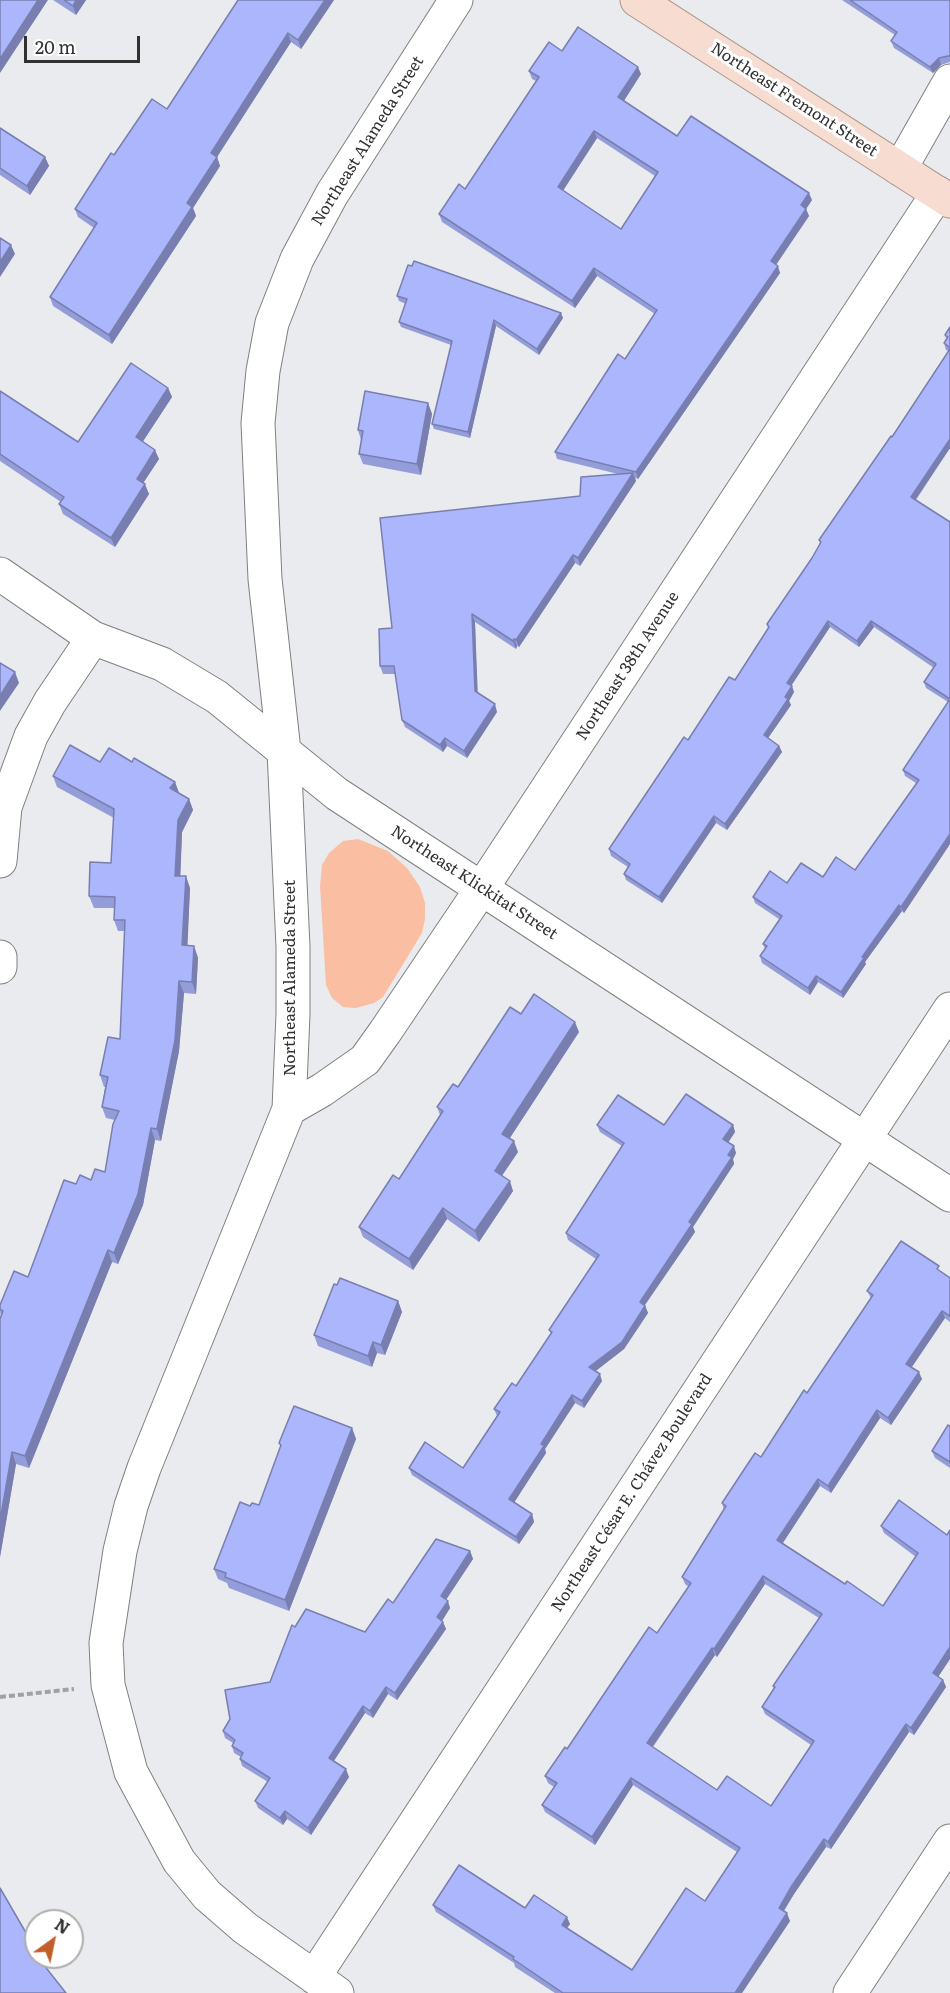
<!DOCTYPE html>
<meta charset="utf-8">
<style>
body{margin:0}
#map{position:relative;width:950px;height:1993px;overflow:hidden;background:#eaebee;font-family:Literata,serif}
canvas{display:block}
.north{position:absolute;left:24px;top:1909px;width:60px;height:60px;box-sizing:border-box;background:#fff;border:2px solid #adadad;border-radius:50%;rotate:33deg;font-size:16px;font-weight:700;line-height:24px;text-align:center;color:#313132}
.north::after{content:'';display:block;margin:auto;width:21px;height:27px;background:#c25e2a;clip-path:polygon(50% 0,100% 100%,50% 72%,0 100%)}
.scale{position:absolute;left:24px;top:36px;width:116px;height:27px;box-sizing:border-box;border:3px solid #313132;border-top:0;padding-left:8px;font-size:18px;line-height:21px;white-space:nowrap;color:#313132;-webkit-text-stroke:4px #fff;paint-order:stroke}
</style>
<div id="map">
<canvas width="950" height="1993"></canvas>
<div class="north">N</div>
<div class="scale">20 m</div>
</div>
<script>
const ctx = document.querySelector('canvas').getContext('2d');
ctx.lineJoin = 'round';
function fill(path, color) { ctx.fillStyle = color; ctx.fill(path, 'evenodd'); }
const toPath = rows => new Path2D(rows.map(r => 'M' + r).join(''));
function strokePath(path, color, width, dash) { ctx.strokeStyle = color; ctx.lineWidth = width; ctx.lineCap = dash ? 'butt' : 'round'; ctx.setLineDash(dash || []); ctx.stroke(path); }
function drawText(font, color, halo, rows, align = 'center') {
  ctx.font = font + ' Literata,serif'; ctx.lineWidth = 6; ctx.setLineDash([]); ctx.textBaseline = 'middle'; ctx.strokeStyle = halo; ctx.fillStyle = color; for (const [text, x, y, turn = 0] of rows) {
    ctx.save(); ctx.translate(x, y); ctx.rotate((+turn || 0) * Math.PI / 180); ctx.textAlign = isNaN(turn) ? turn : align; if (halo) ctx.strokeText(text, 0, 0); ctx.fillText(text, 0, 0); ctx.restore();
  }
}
fill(toPath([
 [358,839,388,851,407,868,420,887,425,903,425,919,422,933,383,997,374,1003,356,1008,343,1007,332,998,326,985,320,886,322,865,329,853,343,841]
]), '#fabea3');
const minor = toPath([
 [900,169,950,81],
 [0,574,93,638,162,664,217,697,337,794,950,1195],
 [0,861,5,807,31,736,50,702,93,638],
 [0,957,0,967],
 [289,1109,322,1090,365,1060,385,1032,482,888,938,193],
 [314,1977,950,1009],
 [337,1993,245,1928,207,1895,179,1861,131,1772,108,1685,106,1643,120,1551,131,1506,144,1468,289,1109,293,1014,293,947,284,751,265,579,258,423,263,371,272,323,297,259,332,194,456,0],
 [850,1993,950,1841]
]);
const major = toPath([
 [637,0,950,201]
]);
strokePath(minor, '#7f8083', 35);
strokePath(major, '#ae9286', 35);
strokePath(toPath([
 [0,1697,74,1689]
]), '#a0a1a3', 4, [6, 3]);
strokePath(minor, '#fff', 33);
strokePath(major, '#f7ddd1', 33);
fill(toPath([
 [53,0,86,0,76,15],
 [334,0,301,49,291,42,217,157,220,166,193,208,196,216,112,344,53,306,50,297,94,228,78,217,75,209,114,155,167,109],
 [842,0,950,0,950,62,941,65,933,73,894,48,891,41,895,35],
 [562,51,641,74,624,101,677,136,812,200,806,209,809,216,776,265,780,273,638,479,635,478,636,481,580,566,575,563,519,647,517,646,516,649,475,622,477,693,497,712,467,758,447,746,443,752,405,727,402,720,395,674,383,674,380,666,392,628,580,496,618,474,557,459,555,452,625,359,655,314,597,276,575,308,442,222,439,214,465,189,536,81,532,79,529,71],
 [597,138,655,176,621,229,563,191],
 [0,128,45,157,49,166,30,195,0,175],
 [397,296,563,318,539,355,496,326,470,438,434,429,432,424,451,345,401,327,399,322,406,304,399,301],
 [950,327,950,448,916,500,950,522,950,844,904,913,902,911,865,962,866,964,843,998,818,982,810,995,762,963,760,956,765,949,763,944,779,919,755,903,753,897,787,883,823,877,855,870,916,783,905,776,903,770,948,702,926,688,924,682,934,668,874,627,859,647,830,627,791,686,794,692,789,701,791,705,768,738,779,746,782,752,727,830,716,823,662,903,626,880,624,874,628,867,611,856,609,849,688,740,735,680,768,628,767,624,812,558,820,543,819,540,892,437,948,351,946,350,944,343,946,339,945,335],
 [168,388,172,397,143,441,159,459,143,483,149,494,115,547,63,514,59,504,61,502,0,461,0,391,78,442],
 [428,403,432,414,421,475,363,464,359,454,361,440,358,430],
 [100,762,132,762,175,782,179,793,189,799,193,810,182,832,180,876,190,888,187,945,194,946,198,958,196,994,184,993,179,1051,161,1141,155,1140,143,1205,118,1264,112,1262,29,1468,16,1464,0,1557,0,1319,1,1316,0,1312,0,1305,28,1277,76,1184,91,1180,105,1172,115,1120,106,1118,102,1107,105,1087,104,1087,100,1075,120,1039,125,931,118,931,114,920,114,908,94,908,89,896,111,863,114,818,57,787,53,776],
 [521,1014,579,1032,509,1139,518,1152,502,1176,513,1191,479,1242,447,1219,413,1270,363,1237,359,1227,399,1179,440,1115,437,1107,458,1087],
 [597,1125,733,1125,735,1132,728,1142,736,1153,733,1159,734,1164,693,1227,695,1232,645,1305,648,1313,624,1349,595,1371,602,1381,584,1408,575,1403,545,1449,546,1453,514,1502,532,1514,534,1522,519,1544,412,1475,409,1468,463,1468,497,1416,494,1409,516,1386,551,1334,549,1330,596,1259,568,1240,566,1233,622,1146,600,1132],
 [941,1271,950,1278,950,1322,945,1318,912,1367,922,1379,891,1425,880,1418,831,1493,820,1486,783,1543,845,1584,883,1606,916,1557,884,1533,881,1526,947,1535,950,1530,950,1659,938,1677,943,1680,946,1687,914,1735,909,1732,831,1849,826,1847,794,1894,784,1911,790,1921,742,1993,555,1993,515,1967,514,1963,436,1912,433,1905,525,1908,570,1924,567,1928,632,1970,705,1901,737,1852,633,1785,595,1845,545,1812,542,1805,554,1787,548,1783,545,1776,657,1633,689,1587,685,1584,682,1577,724,1510,722,1503,761,1457,807,1393,871,1298,867,1291],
 [765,1584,819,1618,773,1686,774,1689,762,1707,765,1714,811,1745,771,1806,717,1790,653,1747,715,1655,717,1657],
 [398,1301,402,1312,385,1355,377,1353,372,1367,318,1346,314,1335],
 [950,1426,950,1468,935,1458,932,1451],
 [352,1428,356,1439,289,1611,229,1588,227,1583,218,1579,214,1569,250,1506,259,1505,281,1447,279,1443],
 [470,1551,473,1559,446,1599,450,1608,442,1621,446,1629,397,1700,388,1694,373,1718,365,1713,334,1761,349,1777,311,1835,287,1819,283,1825,258,1808,255,1801,268,1782,242,1766,240,1759,241,1757,234,1753,232,1746,233,1743,225,1738,223,1731,270,1682,295,1627,365,1632,393,1603]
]), '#939dd9');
fill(toPath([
 [38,0,48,0,0,73,0,59],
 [76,0,86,0,76,15,73,6],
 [325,0,334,0,301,49,298,40],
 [288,33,291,42,217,157,220,166,193,208,196,216,112,344,109,335,187,203,211,153],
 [939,58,941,65,933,73,930,67],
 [638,67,641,74,621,105,618,97],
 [594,131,597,138,560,195,558,187],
 [45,157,49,166,30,195,27,186],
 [809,193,812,200,806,209,809,216,773,269,771,261,801,205],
 [11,245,15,254,0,277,0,262],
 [778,266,780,273,638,479,636,472],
 [594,268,597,276,575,308,572,301],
 [561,313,563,318,539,355,537,349],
 [494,320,496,326,470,438,468,432],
 [168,388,172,397,140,446,136,437],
 [428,403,432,414,421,475,417,464],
 [950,439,950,448,913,503,911,497],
 [155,450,159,459,140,488,137,479],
 [633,473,636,481,580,566,578,558],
 [145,484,149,494,115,547,111,538],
 [573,555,575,563,519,647,516,640],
 [472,614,475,622,478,699,475,691],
 [828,621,830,627,789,689,787,683],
 [871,621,874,627,859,647,857,641],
 [514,639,517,646,516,649,513,641],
 [15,672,19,683,0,711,0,696],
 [792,686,794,692,789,701,791,705,766,741,764,735],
 [495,704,497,712,467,758,464,751],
 [445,738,447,746,443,752,440,745],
 [779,746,782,752,727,830,725,824],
 [175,782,179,793,170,788],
 [189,799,193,810,182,832,180,887,175,876,178,820],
 [714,816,716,823,662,903,659,897],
 [950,834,950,844,904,913,901,907],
 [186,876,190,888,187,957,182,945],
 [899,905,902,911,865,962,866,964,843,998,841,992,862,957],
 [194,946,198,958,196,994,192,982],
 [816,976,818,982,810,995,808,988],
 [179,981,184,993,179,1051,161,1141,157,1129],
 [575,1022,579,1032,506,1144,502,1134],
 [733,1125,735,1132,726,1146,723,1139],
 [151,1128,155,1140,143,1205,118,1264,114,1253],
 [514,1141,518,1152,498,1181,495,1171],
 [734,1146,736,1153,733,1159,734,1164,693,1227,695,1232,642,1309,640,1302,689,1222],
 [510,1181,513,1191,479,1242,475,1231],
 [443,1208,447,1219,413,1270,409,1259],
 [108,1250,112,1262,29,1468,25,1456],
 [398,1301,402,1312,385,1355,381,1345],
 [645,1306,648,1313,624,1349,592,1374,589,1367],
 [942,1311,945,1318,909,1371,906,1364],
 [373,1342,377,1353,372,1367,368,1356],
 [919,1372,922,1379,891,1425,888,1418],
 [600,1374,602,1381,584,1408,582,1401],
 [572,1395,575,1403,545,1449,546,1453,512,1506,509,1499,541,1444],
 [877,1410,880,1418,831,1493,828,1486],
 [352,1428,356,1439,289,1611,285,1600],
 [12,1452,16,1464,0,1557,0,1521],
 [818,1479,820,1486,780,1547,777,1540],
 [532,1514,534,1522,519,1544,516,1537],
 [470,1551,473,1559,444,1603,441,1596],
 [763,1576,765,1584,717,1657,714,1649],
 [448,1601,450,1608,440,1624,437,1617],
 [443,1622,446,1629,397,1700,395,1693],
 [950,1647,950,1659,936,1680,933,1673],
 [712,1648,715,1655,650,1750,647,1743],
 [943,1680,946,1687,914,1735,911,1728],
 [386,1687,388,1694,373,1718,370,1711],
 [363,1706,365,1713,331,1765,329,1758],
 [906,1724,909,1732,831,1849,828,1842],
 [346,1769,349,1777,311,1835,308,1828],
 [631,1778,633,1785,595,1845,592,1837],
 [285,1811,287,1819,283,1825,280,1818],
 [824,1839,826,1847,794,1894,781,1915,779,1908,791,1887],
 [787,1913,790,1921,742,1993,735,1993],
 [567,1917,570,1924,564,1932,562,1925]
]), '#787fb0');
const building = toPath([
 [0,0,38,0,0,59,0,0],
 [64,0,76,0,73,6,64,0],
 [238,0,325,0,298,40,288,33,211,153,217,157,187,203,192,207,109,335,50,297,97,223,75,209,111,153,114,155,152,99,167,109,238,0],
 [850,0,950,0,950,56,948,56,939,58,930,67,891,41,897,32,850,0],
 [578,27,638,67,618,97,677,136,691,116,809,193,801,205,806,209,771,261,778,266,636,472,555,452,618,354,625,359,657,310,594,268,572,301,439,214,459,184,465,189,539,77,529,71,549,42,562,51,578,27],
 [594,131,658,172,621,229,558,187,594,131],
 [0,128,45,157,27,186,0,168,0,128],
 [0,238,11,245,0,262,0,238],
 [414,261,561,313,537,349,494,320,468,432,432,424,452,341,399,322,407,299,397,296,408,265,412,266,414,261],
 [950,327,950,348,944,343,948,337,945,335,950,327],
 [950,349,950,439,911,497,950,522,950,699,924,682,936,664,871,621,857,641,828,621,787,683,792,686,785,697,788,699,764,735,779,746,725,824,714,816,659,897,624,874,630,864,609,849,684,737,688,740,729,677,735,680,769,627,767,624,812,558,821,542,819,540,891,436,892,437,950,349],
 [131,363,168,388,136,437,155,450,137,479,145,484,111,538,59,504,64,497,0,454,0,391,78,442,131,363],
 [365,391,428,403,417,464,359,454,363,431,358,430,365,391],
 [633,473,578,558,573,555,516,640,514,639,513,641,472,614,475,691,495,704,464,751,445,738,440,745,402,720,394,666,380,666,379,629,392,628,380,518,580,496,581,477,633,473],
 [0,663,15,672,0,696,0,663],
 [950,699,950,834,901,907,899,905,862,957,864,958,841,992,816,976,808,988,760,956,767,946,763,944,782,916,753,897,770,871,787,883,801,863,823,877,836,857,855,870,919,780,903,770,950,699],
 [70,745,100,762,109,748,132,762,134,758,175,782,170,788,189,799,178,820,175,876,186,876,182,945,194,946,192,982,179,981,175,1040,157,1129,151,1128,138,1194,114,1253,108,1250,25,1456,12,1452,0,1521,0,1319,3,1311,0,1309,0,1305,14,1271,28,1277,64,1180,76,1184,80,1175,91,1180,95,1169,105,1172,113,1124,119,1111,102,1107,108,1077,100,1075,108,1037,120,1039,125,920,114,920,115,897,89,896,90,862,111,863,114,809,53,776,70,745],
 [534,994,575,1022,502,1134,514,1141,495,1171,510,1181,475,1231,443,1208,409,1259,359,1227,393,1175,399,1179,443,1111,437,1107,453,1084,458,1087,510,1007,521,1014,534,994],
 [686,1094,733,1125,723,1139,734,1146,728,1155,732,1157,689,1222,692,1224,640,1302,645,1306,622,1342,589,1367,600,1374,582,1401,572,1395,541,1444,544,1446,509,1499,532,1514,516,1537,409,1468,425,1442,463,1468,500,1412,494,1409,512,1383,516,1386,552,1332,549,1330,599,1255,566,1233,624,1143,597,1125,618,1095,664,1125,686,1094],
 [901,1241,939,1266,937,1269,950,1278,950,1316,942,1311,906,1364,919,1372,888,1418,877,1410,828,1486,818,1479,777,1540,845,1584,847,1581,883,1606,918,1553,881,1526,899,1500,947,1535,950,1530,950,1647,933,1673,943,1680,911,1728,906,1724,828,1842,824,1839,791,1887,779,1908,787,1913,735,1993,563,1993,513,1959,514,1957,433,1905,459,1865,525,1908,534,1895,567,1917,562,1925,632,1970,686,1888,705,1901,740,1848,631,1778,592,1837,542,1805,557,1783,545,1776,565,1747,567,1749,649,1627,657,1633,691,1583,682,1577,726,1506,722,1503,755,1453,761,1457,804,1390,807,1393,873,1295,867,1291,901,1241],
 [763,1576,822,1614,773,1686,775,1687,762,1707,814,1741,771,1806,727,1776,717,1790,647,1743,712,1648,714,1649,763,1576],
 [340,1278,398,1301,381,1345,373,1342,368,1356,314,1335,334,1284,337,1285,340,1278],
 [294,1406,352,1428,285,1600,225,1577,226,1573,214,1569,240,1502,250,1506,252,1503,259,1505,281,1445,279,1443,294,1406],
 [948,1425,950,1426,950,1462,932,1451,948,1425],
 [436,1539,470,1551,441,1596,448,1601,437,1617,443,1622,395,1693,386,1687,370,1711,363,1706,329,1758,346,1769,308,1828,285,1811,280,1818,255,1801,270,1778,240,1759,243,1753,232,1746,235,1740,223,1731,230,1719,225,1690,270,1682,292,1625,295,1627,306,1609,365,1632,388,1599,393,1603,436,1539],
 [0,1888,36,1950,36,1957,40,1957,47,1969,66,1993,0,1993,0,1888]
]);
fill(building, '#abb6fc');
strokePath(building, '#787fb0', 1.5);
drawText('16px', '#313132', '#fff', [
 ["Northeast Fremont Street",794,100,33],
 ["Northeast Alameda Street",368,141,-58],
 ["Northeast 38th Avenue",628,666,-57],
 ["Northeast Klickitat Street",474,883,33],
 ["Northeast Alameda Street",290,978,-90],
 ["Northeast César E. Chávez Boulevard",632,1493,-57]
]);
</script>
